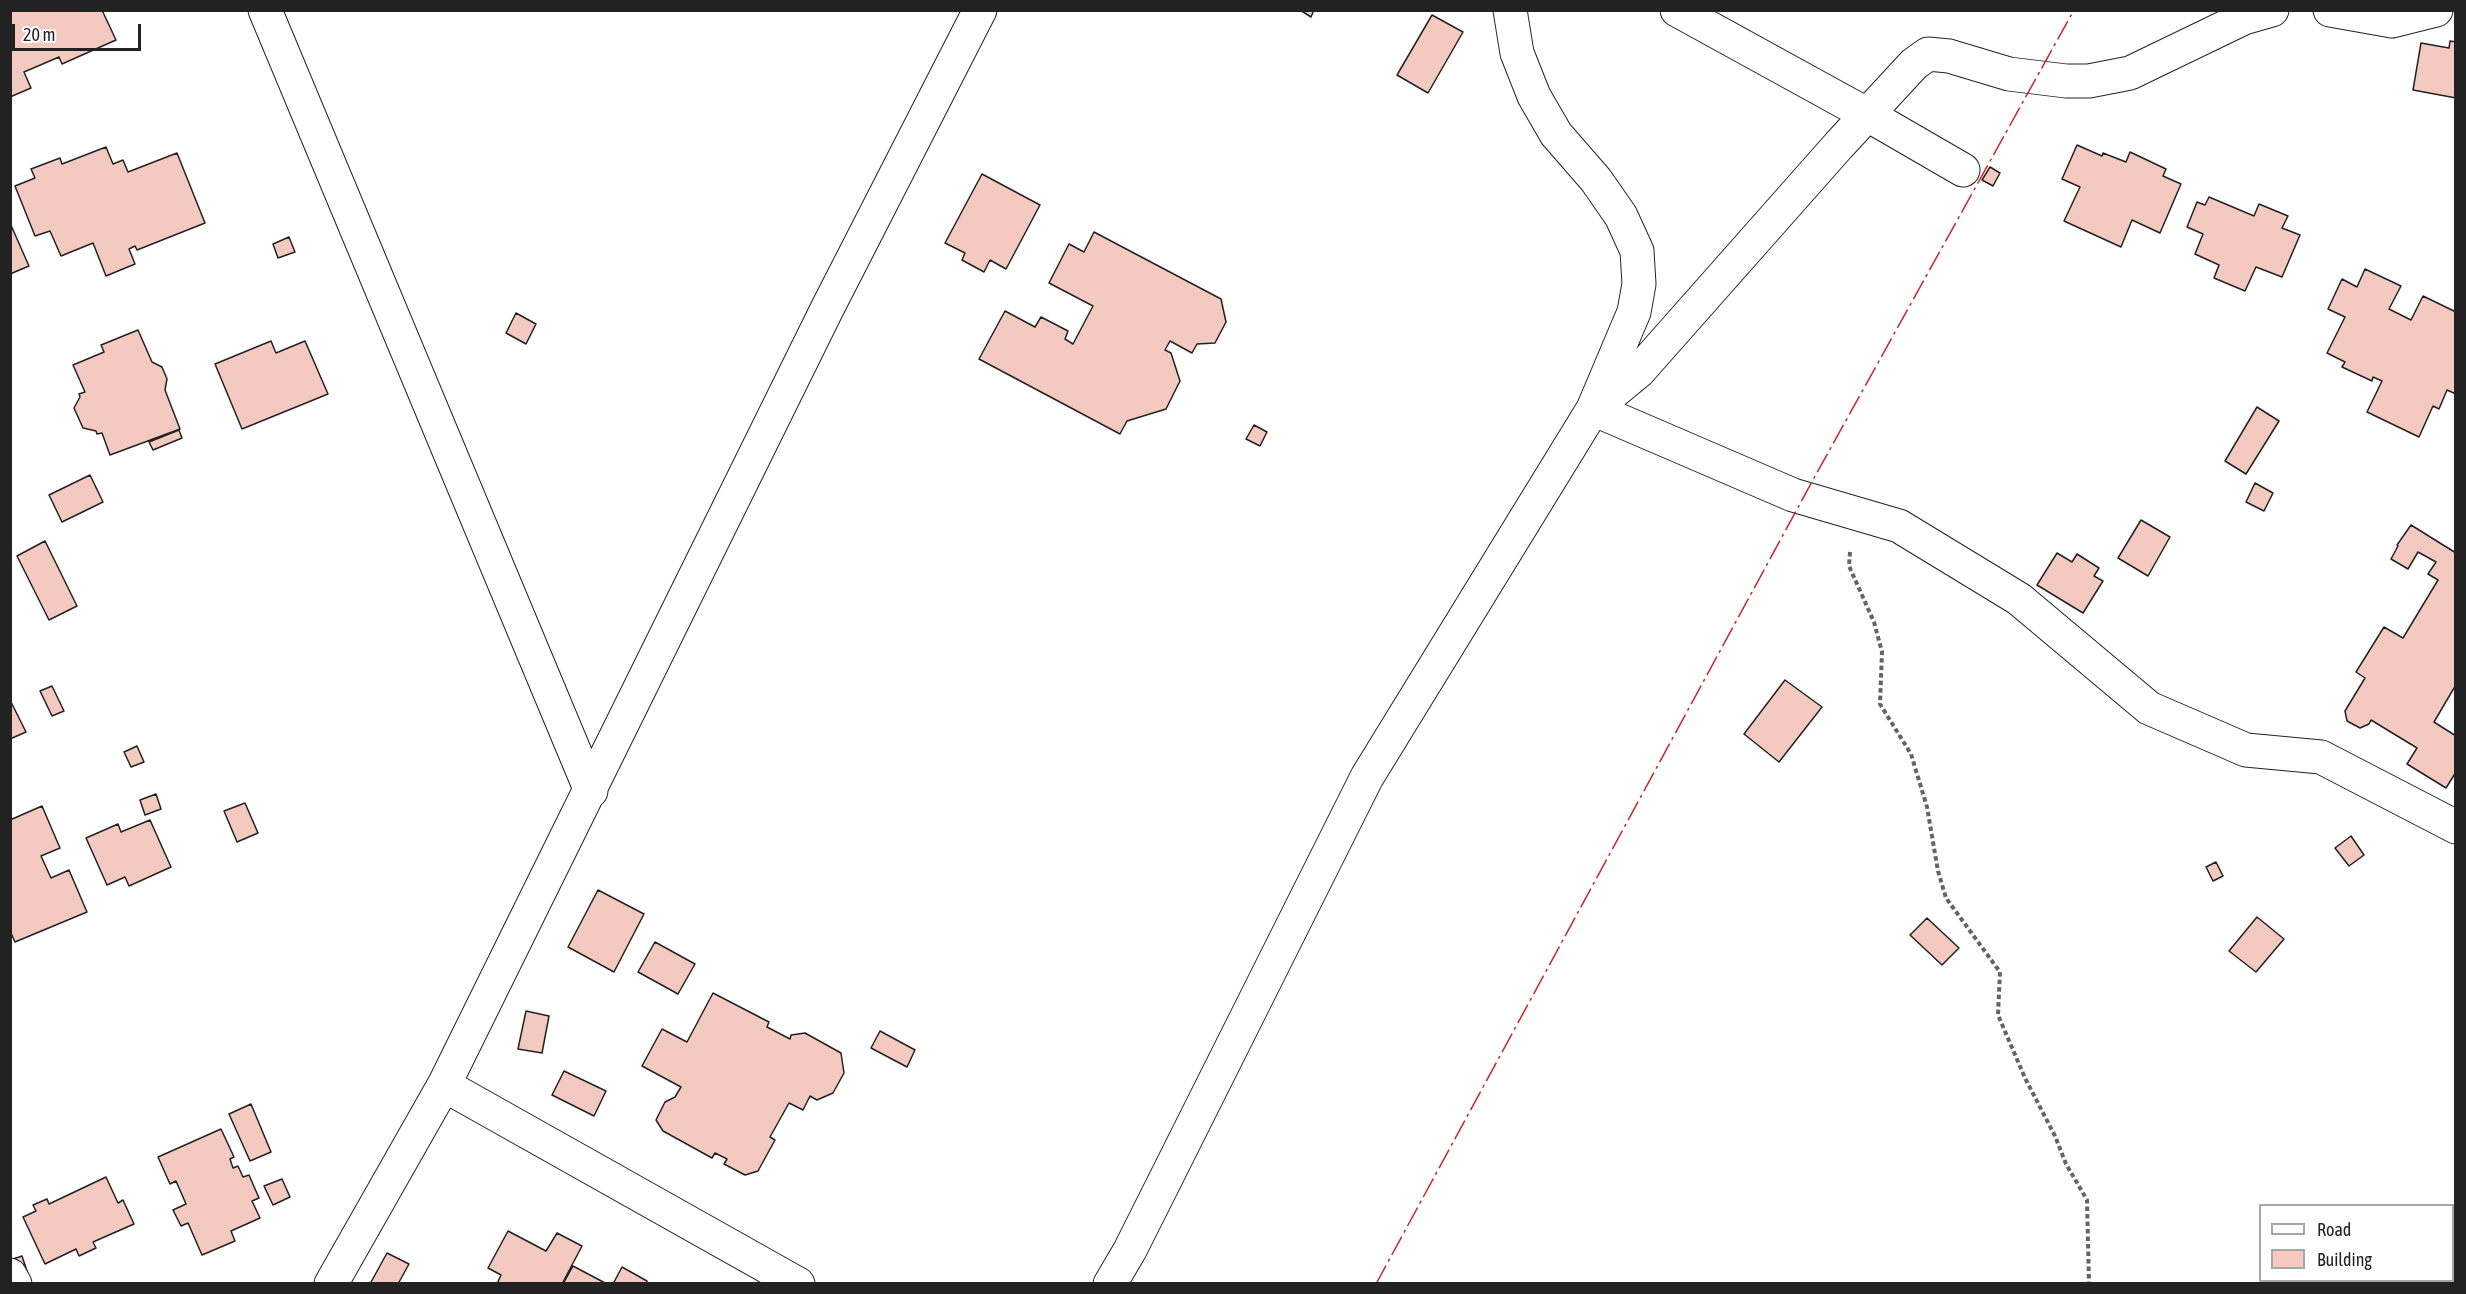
<!DOCTYPE html>
<style>
body{margin:0}
#map{position:relative;width:2466px;height:1294px;overflow:hidden;background:#fff;font-family:"Asap Condensed",sans-serif}
canvas{display:block}
.frame{position:absolute;inset:0;border:12px solid #222;pointer-events:none}
.legend{position:absolute;left:2259px;top:1204px;width:195px;height:78px;box-sizing:border-box;background:#fff;border:2px solid #a7a7a7;margin:0;padding:8px 10px;list-style:none;font-size:18px;color:#222}
.legend li{display:flex;align-items:center;gap:12px;height:30px}
.legend b{width:30px;border:2px solid #a7a7a7}
.scale{position:absolute;left:12px;top:24px;width:129px;height:27px;box-sizing:border-box;border:3px solid #222;border-top:0;padding-left:8px;font-size:18px;line-height:21px;white-space:nowrap;color:#222;-webkit-text-stroke:4px #fff;paint-order:stroke}
</style>
<div id="map">
<canvas width="2466" height="1294"></canvas>
<div class="frame"></div>
<ul class="legend">
<li><b style="height:8px;background:#fff"></b>Road</li>
<li><b style="height:16px;background:#f3c9c0"></b>Building</li>
</ul>
<div class="scale">20 m</div>
</div>
<script>
const ctx = document.querySelector('canvas').getContext('2d');
ctx.lineJoin = 'round';
function fill(path, color) { ctx.fillStyle = color; ctx.fill(path, 'evenodd'); }
const toPath = rows => new Path2D(rows.map(r => 'M' + r).join(''));
function strokePath(path, color, width, dash) { ctx.strokeStyle = color; ctx.lineWidth = width; ctx.lineCap = dash ? 'butt' : 'round'; ctx.setLineDash(dash || []); ctx.stroke(path); }
const building = toPath([
 [10,10,102,10,116,40,62,64,59,57,24,72,31,88,10,97,10,10],
 [1300,10,1314,10,1311,17,1300,10],
 [1432,15,1463,32,1428,93,1397,75,1432,15],
 [2450,41,2456,42,2456,98,2413,90,2421,43,2449,48,2450,41],
 [2077,145,2102,156,2103,153,2126,162,2130,152,2166,169,2163,176,2181,184,2160,233,2132,220,2121,247,2064,221,2080,187,2062,179,2077,145],
 [106,147,113,164,123,160,128,172,177,153,205,223,137,250,135,246,129,249,135,264,106,276,93,243,61,256,50,231,35,236,15,186,35,178,31,169,60,158,62,164,106,147],
 [1990,167,2000,173,1993,186,1982,180,1990,167],
 [982,174,1040,205,1006,269,990,260,984,272,962,260,965,253,945,243,982,174],
 [2209,197,2254,216,2259,204,2288,216,2282,228,2300,235,2282,277,2256,267,2245,291,2214,278,2219,265,2195,254,2203,234,2187,227,2197,202,2205,205,2209,197],
 [10,223,29,266,10,274,10,223],
 [1094,232,1221,299,1226,322,1215,343,1197,344,1192,353,1170,341,1165,350,1171,353,1180,381,1166,409,1127,421,1120,434,979,359,1005,311,1035,327,1041,317,1068,331,1065,339,1073,344,1093,306,1049,283,1069,244,1084,252,1094,232],
 [289,237,295,252,278,258,273,244,289,237],
 [2365,269,2401,286,2389,309,2411,320,2423,296,2456,312,2456,394,2447,390,2439,409,2433,406,2419,437,2367,412,2382,381,2373,377,2372,381,2342,367,2345,362,2327,353,2345,317,2328,309,2342,279,2357,287,2365,269],
 [516,313,536,324,526,344,506,333,516,313],
 [138,330,152,362,162,367,167,379,165,390,180,429,110,455,102,433,97,434,96,431,83,428,74,408,80,397,79,394,85,392,73,365,104,352,101,345,138,330],
 [271,341,276,353,305,341,328,394,242,429,215,364,271,341],
 [2257,407,2279,421,2246,474,2225,461,2257,407],
 [1254,425,1267,432,1260,446,1246,439,1254,425],
 [179,430,182,438,153,450,149,442,179,430],
 [90,475,103,502,62,522,49,495,90,475],
 [2255,483,2273,493,2264,511,2246,502,2255,483],
 [2141,520,2170,537,2148,576,2118,558,2141,520],
 [2411,525,2456,553,2456,689,2454,688,2434,722,2456,736,2456,772,2446,788,2407,764,2417,748,2371,720,2369,724,2360,728,2347,721,2345,711,2365,678,2356,672,2384,627,2403,638,2438,580,2428,574,2436,562,2418,552,2408,569,2391,559,2398,546,2397,545,2411,525],
 [45,541,77,606,49,620,17,556,45,541],
 [2057,553,2072,562,2077,554,2099,568,2094,576,2103,581,2083,613,2037,585,2057,553],
 [1785,680,1822,707,1779,762,1744,734,1785,680],
 [52,686,64,711,52,716,40,691,52,686],
 [10,700,26,732,10,739,10,700],
 [137,746,144,762,131,767,124,752,137,746],
 [156,794,161,809,145,815,140,800,156,794],
 [245,803,258,833,237,842,224,811,245,803],
 [42,806,60,848,41,856,51,878,69,870,87,912,15,942,10,931,10,820,42,806],
 [150,820,171,867,129,886,125,877,107,885,86,838,118,824,121,832,150,820],
 [2351,836,2364,855,2349,866,2335,848,2351,836],
 [2216,862,2223,876,2213,881,2206,867,2216,862],
 [598,890,644,914,614,972,568,947,598,890],
 [2257,917,2284,939,2256,972,2229,951,2257,917],
 [1927,918,1959,948,1942,965,1910,935,1927,918],
 [655,942,695,964,678,994,638,972,655,942],
 [713,993,769,1022,767,1027,790,1039,791,1035,805,1033,841,1053,844,1073,833,1093,817,1100,810,1096,803,1110,789,1103,770,1137,775,1140,758,1171,745,1175,724,1164,727,1159,715,1153,712,1158,663,1131,656,1120,665,1102,675,1097,681,1087,642,1066,662,1029,687,1042,713,993],
 [526,1011,549,1016,542,1053,518,1049,526,1011],
 [880,1031,915,1050,907,1067,871,1048,880,1031],
 [564,1071,606,1091,594,1116,552,1095,564,1071],
 [251,1104,271,1152,250,1161,229,1114,251,1104],
 [221,1129,234,1157,230,1159,233,1168,238,1166,243,1177,249,1175,259,1198,252,1201,260,1218,231,1231,235,1241,202,1255,188,1223,181,1226,173,1210,186,1204,176,1181,170,1184,158,1157,221,1129],
 [106,1177,118,1203,123,1200,134,1224,93,1242,96,1248,79,1256,76,1249,45,1264,23,1217,36,1211,33,1205,47,1199,49,1204,106,1177],
 [282,1179,290,1197,273,1205,264,1186,282,1179],
 [508,1231,546,1251,557,1233,582,1246,562,1284,497,1284,501,1275,488,1268,508,1231],
 [387,1253,409,1264,398,1284,370,1284,387,1253],
 [22,1256,28,1274,15,1278,10,1260,22,1256],
 [573,1266,607,1284,563,1284,573,1266],
 [622,1267,647,1281,646,1284,613,1284,622,1267]
]);
fill(building, '#f3c9c0');
strokePath(building, '#222', 1.5);
const minor = toPath([
 [265,10,591,791],
 [1677,10,1868,115,1963,170],
 [2272,10,2244,18,2130,73,2089,81,2066,81,2009,74,1949,56,1928,54,1914,64,1839,145,1639,371,1593,409,1793,495,1899,526,2019,599,2149,708,2246,750,2321,757,2456,827],
 [2330,10,2392,21,2436,10],
 [444,1085,798,1284],
 [10,1275,15,1284],
 [331,1284,444,1085,827,309,980,10],
 [1110,1284,1130,1250,1367,777,1593,409,1634,312,1639,284,1637,251,1621,216,1596,180,1556,134,1534,96,1517,53,1510,10]
]);
strokePath(minor, '#222', 35);
strokePath(toPath([
 [1850,552,1849,566,1874,622,1882,652,1880,704,1911,754,1927,807,1938,871,1946,898,2000,972,1998,1015,2025,1078,2055,1136,2066,1164,2087,1200,2089,1284]
]), '#646464', 4, [4.5, 3]);
strokePath(minor, '#fff', 33);
strokePath(toPath([
 [1376,1284,1814,478,2074,10]
]), '#c62828', 1.5, [21, 4.5, 3, 4.5]);
</script>
